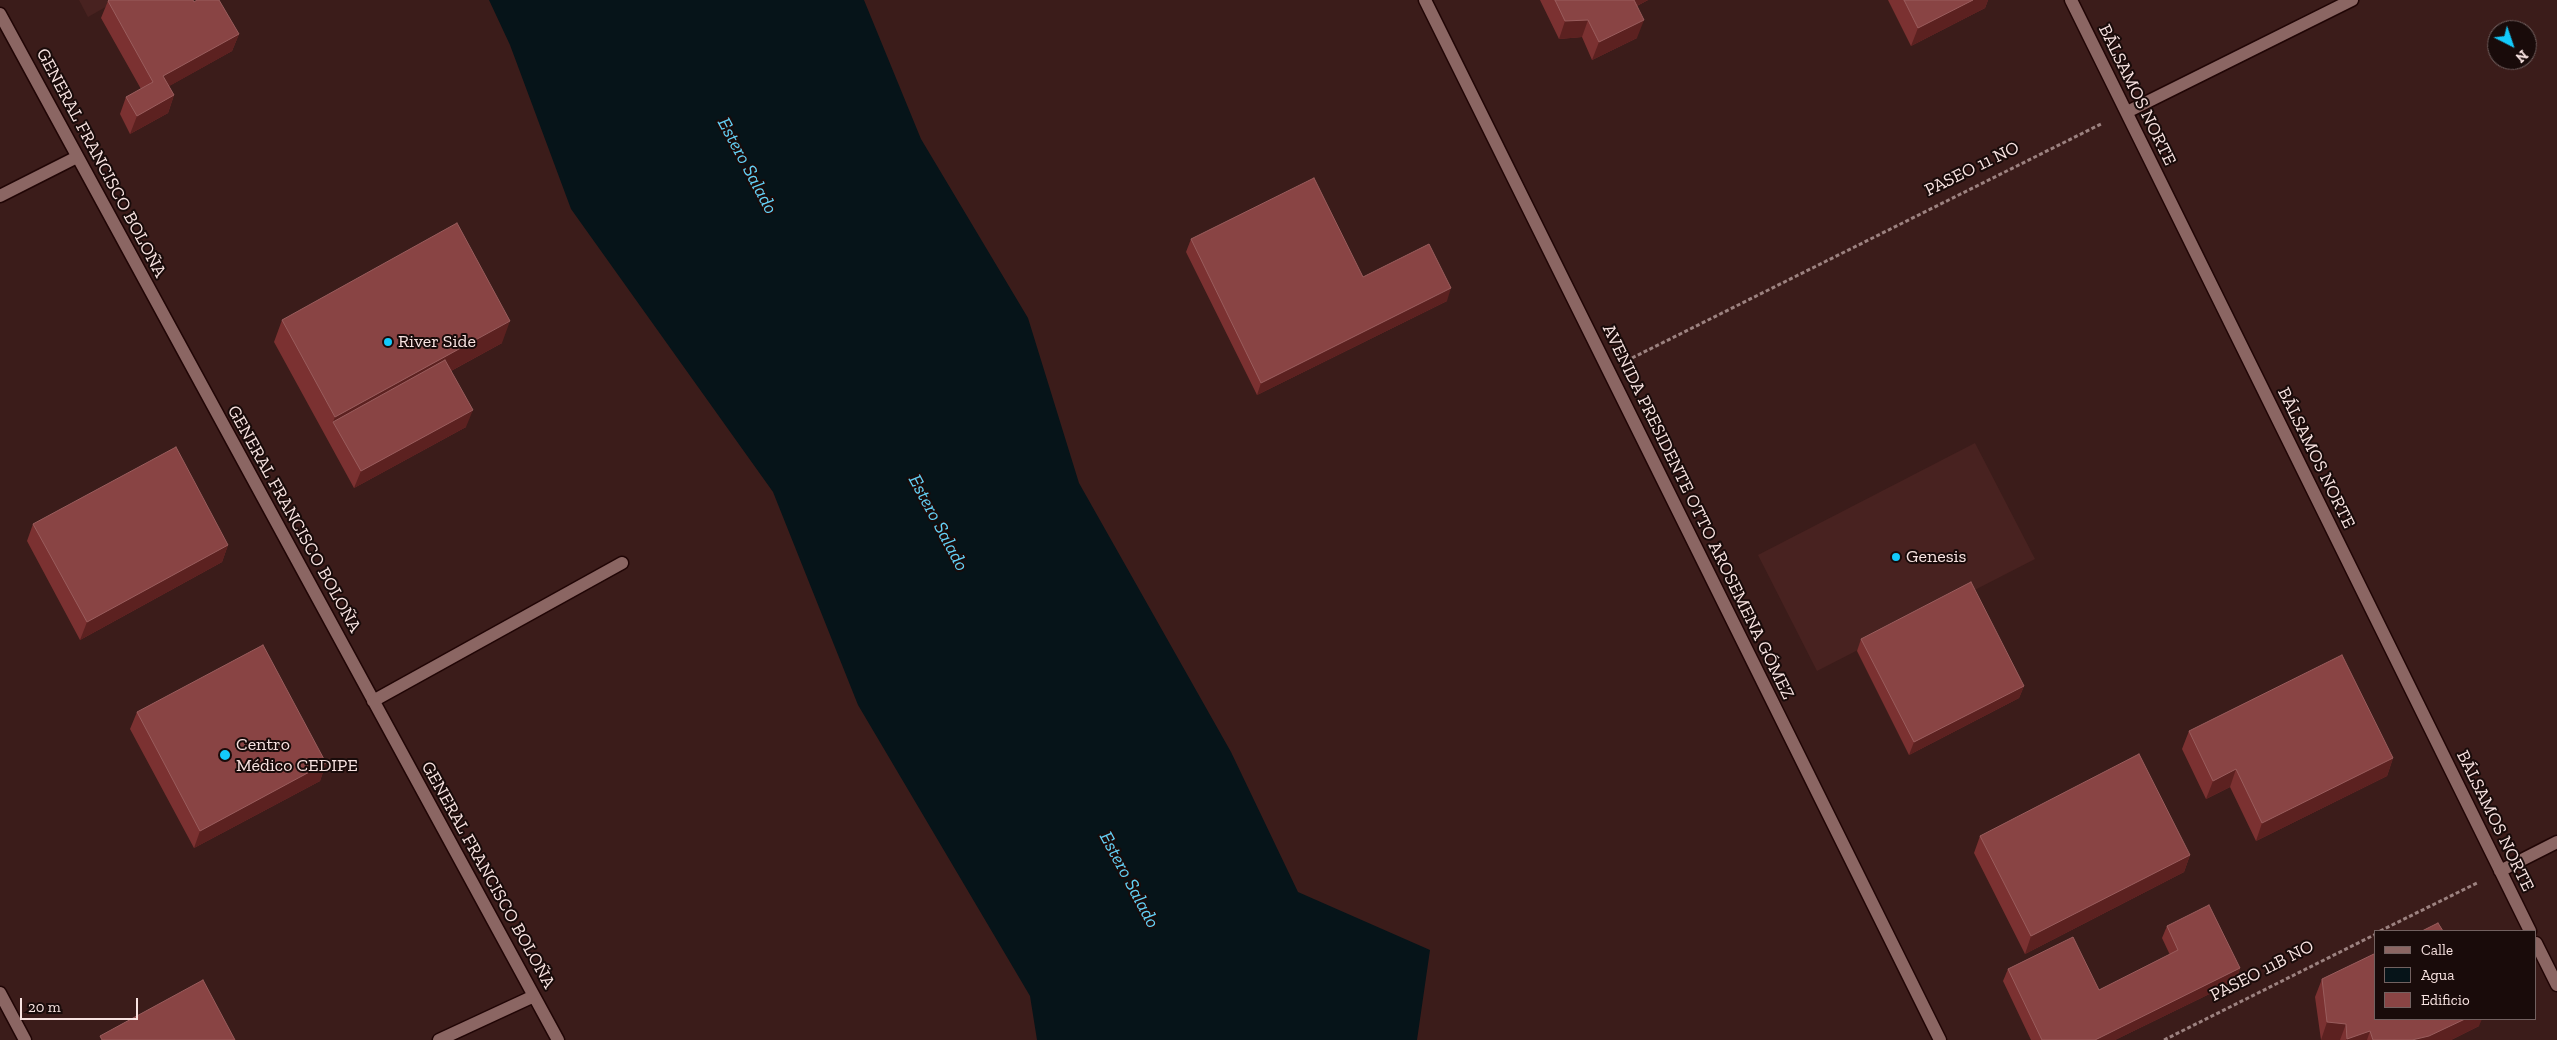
<!DOCTYPE html>
<meta charset="utf-8">
<style>
body{margin:0}
#map{position:relative;width:2557px;height:1040px;overflow:hidden;background:#3b1c1a;font-family:"Zilla Slab",serif}
canvas{display:block}
.legend{position:absolute;left:2374px;top:930px;width:162px;height:90px;box-sizing:border-box;background:#190b0a;border:1px solid #726160;margin:0;padding:6px 9px;list-style:none;font-size:15px;color:#f8e3e1}
.legend li{display:flex;align-items:center;gap:10px;height:25px}
.legend b{width:25px;border:1px solid #726160}
.north{position:absolute;left:2487px;top:20px;width:50px;height:50px;box-sizing:border-box;background:#190b0a;border:1px solid #726160;border-radius:50%;rotate:139deg;font-size:14px;font-weight:700;line-height:20px;text-align:center;color:#f8e3e1}
.north::after{content:'';display:block;margin:auto;width:18px;height:22px;background:#13cafb;clip-path:polygon(50% 0,100% 100%,50% 72%,0 100%)}
.scale{position:absolute;left:20px;top:998px;width:118px;height:22px;box-sizing:border-box;border:2px solid #f8e3e1;border-top:0;padding-left:6px;font-size:15px;line-height:18px;white-space:nowrap;color:#f8e3e1;-webkit-text-stroke:4px #190b0a;paint-order:stroke}
</style>
<div id="map">
<canvas width="2557" height="1040"></canvas>
<ul class="legend">
<li><b style="height:6px;background:#8b6663"></b>Calle</li>
<li><b style="height:14px;background:#061419"></b>Agua</li>
<li><b style="height:14px;background:#894444"></b>Edificio</li>
</ul>
<div class="north">N</div>
<div class="scale">20 m</div>
</div>
<script>
const ctx = document.querySelector('canvas').getContext('2d');
ctx.lineJoin = 'round';
function fill(path, color) { ctx.fillStyle = color; ctx.fill(path, 'evenodd'); }
const toPath = rows => new Path2D(rows.map(r => 'M' + r).join(''));
function strokePath(path, color, width, dash) { ctx.strokeStyle = color; ctx.lineWidth = width; ctx.lineCap = dash ? 'butt' : 'round'; ctx.setLineDash(dash || []); ctx.stroke(path); }
function drawText(font, color, halo, rows, align = 'center') {
  ctx.font = font + ' "Zilla Slab",serif'; ctx.lineWidth = 4; ctx.setLineDash([]); ctx.textBaseline = 'middle'; ctx.strokeStyle = halo; ctx.fillStyle = color; for (const [text, x, y, turn = 0] of rows) {
    ctx.save(); ctx.translate(x, y); ctx.rotate((+turn || 0) * Math.PI / 180); ctx.textAlign = isNaN(turn) ? turn : align; if (halo) ctx.strokeText(text, 0, 0); ctx.fillText(text, 0, 0); ctx.restore();
  }
}
fill(toPath([
 [79,0,118,0,88,17],
 [1975,443,2035,559,1817,671,1758,555]
]), '#482220');
fill(toPath([
 [489,0,864,0,921,139,1028,318,1079,483,1231,752,1298,892,1430,950,1417,1040,1037,1040,1030,996,858,705,773,492,571,209,510,45]
]), '#061419');
const minor = toPath([
 [1425,0,1940,1040],
 [2071,0,2530,931],
 [0,14,558,1040],
 [2127,112,2352,0],
 [0,196,77,157],
 [373,701,622,563],
 [2500,871,2557,842],
 [2536,943,2557,985],
 [0,993,25,1040],
 [439,1040,534,996]
]);
strokePath(minor, '#200505', 15);
strokePath(toPath([
 [1632,358,2101,124],
 [2380,931,2477,883],
 [2164,1040,2376,934]
]), '#9c8280', 3, [4, 2.5]);
strokePath(minor, '#8b6663', 12);
fill(toPath([
 [1540,0,1648,0,1637,6,1637,38,1592,60,1582,37,1559,39],
 [1888,0,1988,0,1985,8,1911,46],
 [108,1,194,2,239,34,232,51,169,86,174,95,168,113,130,134,120,114,126,97,141,89,101,18],
 [1191,239,1363,277,1447,301,1257,395,1186,252],
 [282,320,502,343,451,371,466,427,354,488,274,342],
 [33,524,228,545,222,562,80,640,27,541],
 [1861,639,2024,686,2019,698,1909,755,1857,651],
 [137,712,326,763,320,781,194,848,130,729],
 [2189,731,2393,758,2387,776,2256,841,2230,787,2206,799,2182,749],
 [1980,836,2190,855,2184,872,2025,954,1974,853],
 [2167,926,2240,968,2236,981,2115,1040,2031,1040,2003,981,2008,969,2099,990,2170,955,2162,938],
 [2322,979,2479,1026,2451,1040,2321,1040,2315,997]
]), '#7b3131');
fill(toPath([
 [1629,0,1648,0,1625,12],
 [1973,0,1988,0,1985,8,1911,46,1918,28],
 [1588,20,1582,37,1559,39,1565,21],
 [1644,20,1637,38,1592,60,1599,42],
 [239,34,232,51,157,93,163,76],
 [174,95,168,113,130,134,137,116],
 [1451,288,1447,301,1257,395,1261,383],
 [510,321,502,343,339,432,333,422,335,417],
 [473,410,466,427,354,488,361,471],
 [228,545,222,562,80,640,87,622],
 [2024,686,2019,698,1909,755,1914,742],
 [2393,758,2387,776,2256,841,2262,823],
 [326,763,320,781,194,848,200,831],
 [2236,769,2230,787,2206,799,2213,781],
 [2190,855,2184,872,2025,954,2031,936],
 [2240,968,2236,981,2115,1040,2095,1040],
 [2465,1019,2482,1019,2479,1026,2451,1040,2412,1040],
 [2327,1022,2346,1024,2340,1040,2321,1040],
 [2370,1031,2367,1040,2346,1040,2347,1039]
]), '#5c2120');
const building = toPath([
 [109,0,193,0,194,2,197,0,219,0,239,34,163,76,174,95,137,116,126,97,153,82,108,1,109,0],
 [1555,0,1634,0,1644,20,1599,42,1588,20,1565,21,1555,0],
 [1904,0,1973,0,1918,28,1904,0],
 [1314,178,1363,277,1429,244,1451,288,1261,383,1191,239,1314,178],
 [457,223,510,321,335,417,282,320,457,223],
 [445,360,473,410,361,471,333,422,445,360],
 [176,447,228,545,87,622,33,524,176,447],
 [1971,582,2024,686,1914,742,1861,639,1971,582],
 [263,645,326,763,200,831,137,712,263,645],
 [2342,655,2393,758,2262,823,2236,769,2213,781,2189,731,2342,655],
 [2139,754,2190,855,2031,936,1980,836,2139,754],
 [2209,905,2240,968,2095,1040,2042,1040,2008,969,2073,937,2099,990,2178,950,2167,926,2209,905],
 [2438,923,2443,931,2422,931,2438,923],
 [2376,953,2376,1019,2465,1019,2429,1036,2412,1040,2373,1040,2370,1031,2347,1039,2346,1024,2327,1022,2322,979,2376,953],
 [203,980,235,1040,102,1040,100,1036,203,980]
]);
fill(building, '#894444');
strokePath(building, '#9a5d5d', 1);
for (const [x, y, r, color] of [
 [388,342,5,"#13cafb"],
 [1896,557,5,"#13cafb"],
 [225,755,6,"#13cafb"]
]) { const dot = new Path2D(); dot.arc(x, y, r, 0, 2 * Math.PI); ctx.fillStyle = color; ctx.fill(dot); strokePath(dot, '#190b0a', 2); }
drawText('18px', '#f8e3e1', '#190b0a', [
 ["BÁLSAMOS NORTE",2137,95,64],
 ["GENERAL FRANCISCO BOLOÑA",101,163,62],
 ["PASEO 11 NO",1972,169,-26],
 ["BÁLSAMOS NORTE",2316,458,64],
 ["AVENIDA PRESIDENTE OTTO AROSEMENA GÓMEZ",1698,512,64],
 ["GENERAL FRANCISCO BOLOÑA",294,519,61],
 ["BÁLSAMOS NORTE",2495,821,64],
 ["GENERAL FRANCISCO BOLOÑA",488,875,61],
 ["PASEO 11B NO",2262,971,-27]
]);
drawText('18px', '#f8e3e1', '#190b0a', [
 ["River Side",398,342],
 ["Genesis",1906,557],
 ["Centro",236,745],
 ["Médico CEDIPE",236,766]
], 'left');
drawText('italic 19px', '#64d1f6', '#190b0a', [
 ["Estero Salado",747,166,62],
 ["Estero Salado",938,523,62],
 ["Estero Salado",1129,880,62]
]);
</script>
